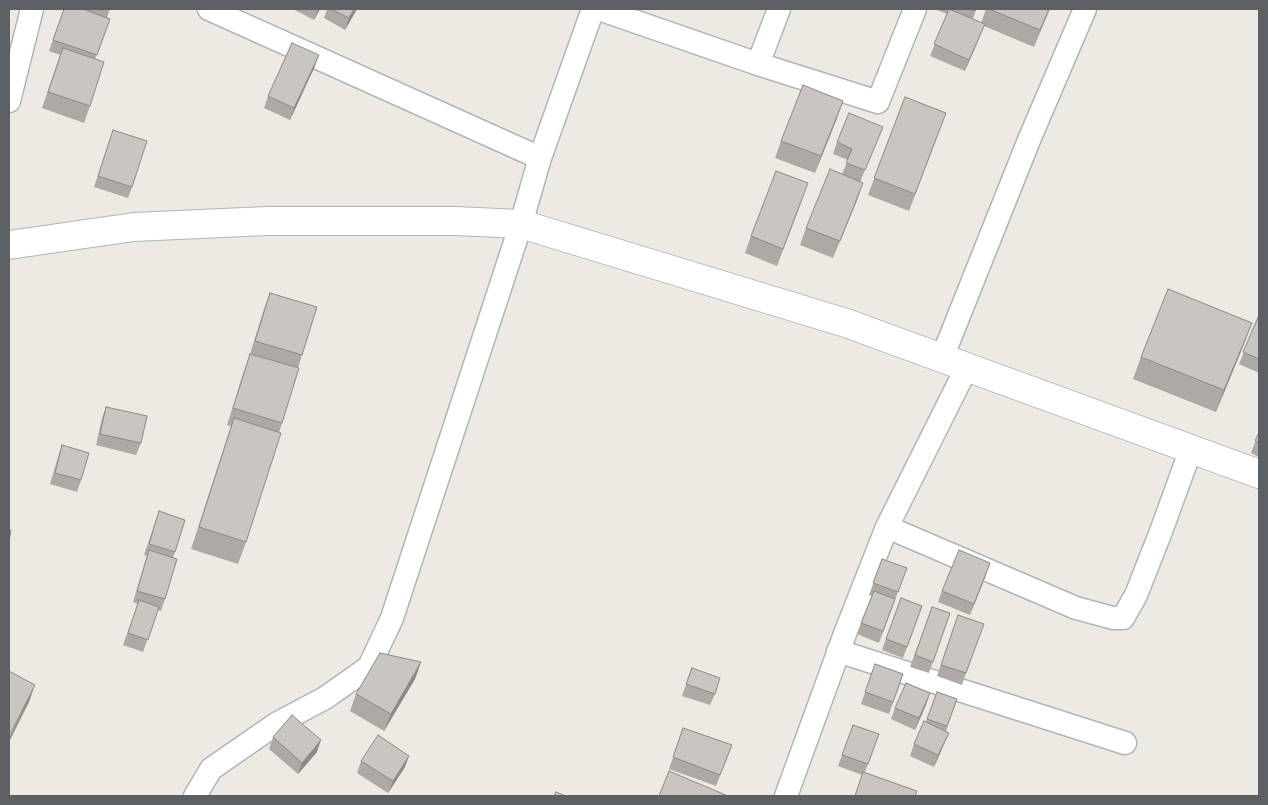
<!DOCTYPE html>
<style>
body{margin:0}
#map{position:relative;width:1268px;height:805px;overflow:hidden;background:#edeae4;font-family:"Nunito Sans",sans-serif}
canvas{display:block}
.frame{position:absolute;inset:0;border:10px solid #5c6063;pointer-events:none}
</style>
<div id="map">
<canvas width="1268" height="805"></canvas>
<div class="frame"></div>
</div>
<script>
const ctx = document.querySelector('canvas').getContext('2d');
ctx.lineJoin = 'round';
const toPath = rows => new Path2D(rows.map(r => 'M' + r).join(''));
function strokePath(path, color, width, dash) { ctx.strokeStyle = color; ctx.lineWidth = width; ctx.lineCap = dash ? 'butt' : 'round'; ctx.setLineDash(dash || []); ctx.stroke(path); }
function fill(path, color) { ctx.fillStyle = color; ctx.fill(path, 'evenodd'); }
const street = toPath([
 [209,9,540,158],
 [599,9,758,64,878,102,915,9],
 [758,64,779,9],
 [9,101,32,9],
 [942,358,1029,140,1085,9],
 [887,527,1076,608,1113,618,1123,618,1136,595,1160,534,1191,449],
 [838,651,1125,743],
 [195,796,211,769,276,724,325,698,369,667,392,618,521,224,540,158,593,9],
 [786,796,846,631,887,527,967,367]
]);
const secondary = toPath([
 [9,245,134,227,267,221,455,221,521,224,846,323,1259,474]
]);
strokePath(street, '#b1b4b8', 25);
strokePath(secondary, '#b0b4b8', 30);
strokePath(street, '#fff', 22);
strokePath(secondary, '#fff', 28);
fill(toPath([
 [64,9,110,9,107,17,110,19,95,59,90,106,84,123,42,108,60,55,49,51],
 [293,9,320,9,314,20],
 [327,9,357,9,345,30,324,18],
 [938,9,976,9,973,19,981,23,986,9,1050,9,1034,47,984,26,965,71,930,56,947,14,937,10],
 [315,66,290,120,264,108,268,96],
 [905,97,946,113,909,211,868,195],
 [837,118,815,173,775,158,781,141],
 [113,130,132,187,128,198,94,187],
 [878,139,860,182,857,200,833,258,800,245,806,228,842,174,848,160,833,154,837,142],
 [802,200,777,266,745,253,751,236],
 [270,293,302,355,298,368,282,423,246,542,238,564,191,549,231,426,227,425,244,371,250,354,264,309],
 [1259,315,1259,373,1239,364],
 [1244,344,1216,412,1133,379,1141,357],
 [106,407,141,443,136,455,96,445,102,418],
 [1259,432,1259,457,1251,453],
 [62,445,81,480,77,492,50,484,58,457],
 [159,511,185,520,173,558,165,599,161,611,158,610,143,652,123,645,138,604,133,602,147,556,144,555],
 [882,559,898,592,879,643,857,634,872,596,869,595],
 [986,575,970,615,938,602,942,591],
 [901,598,922,606,903,658,882,650],
 [932,607,950,613,929,673,910,667],
 [958,615,966,673,962,685,937,676],
 [421,662,415,679,384,731,350,711,356,694],
 [875,664,903,674,889,714,861,704],
 [692,668,715,694,710,705,682,696],
 [937,692,957,699,946,731,949,733,944,744,934,767,910,756,914,744,926,722],
 [926,705,915,730,891,719,895,708],
 [853,725,879,734,865,772,862,775,838,766],
 [683,728,732,745,716,786,669,769],
 [273,737,317,752,298,774,269,749],
 [361,761,405,767,388,793,357,773]
]), '#ada9a5');
fill(toPath([
 [318,9,320,9,314,20],
 [354,9,357,9,345,30,349,18],
 [985,24,980,36,965,71,969,60],
 [319,55,315,66,290,120,294,108],
 [843,101,837,118,815,173,821,156],
 [863,183,857,200,833,258,840,241],
 [1252,323,1244,344,1216,412,1224,390],
 [990,563,986,575,970,615,974,604],
 [421,662,415,679,384,731,391,714],
 [35,685,29,702,9,742,9,738],
 [930,693,926,705,915,730,919,718],
 [949,733,944,744,934,767,938,755],
 [321,740,317,752,298,774,302,763],
 [409,756,405,767,388,793,393,781]
]), '#8d8a86');
const building = toPath([
 [64,9,83,9,110,19,97,55,53,40,64,9],
 [331,9,354,9,349,18,331,9],
 [949,9,985,24,969,60,934,44,949,9],
 [968,9,976,9,975,11,968,9],
 [989,9,1049,9,1040,30,989,9],
 [292,43,319,55,294,108,268,96,292,43],
 [63,48,104,62,90,106,48,92,63,48],
 [803,85,843,101,821,156,781,141,803,85],
 [905,97,946,113,915,194,874,178,905,97],
 [849,113,883,127,865,170,846,163,852,149,837,142,849,113],
 [113,130,147,141,132,187,98,176,113,130],
 [830,169,863,183,840,241,806,228,830,169],
 [776,171,808,183,783,249,751,236,776,171],
 [1168,289,1252,323,1224,390,1141,357,1168,289],
 [270,293,317,307,302,355,255,341,270,293],
 [1259,315,1259,359,1243,352,1259,315],
 [250,354,299,368,282,423,233,408,250,354],
 [106,407,147,416,141,443,100,434,106,407],
 [234,418,281,433,246,542,199,527,234,418],
 [1259,432,1259,443,1255,441,1259,432],
 [62,445,89,453,81,480,55,473,62,445],
 [159,511,185,520,175,552,149,544,159,511],
 [9,530,11,530,9,542,9,530],
 [149,550,177,559,165,599,137,591,149,550],
 [959,550,990,563,974,604,942,591,959,550],
 [882,559,907,568,898,592,873,583,882,559],
 [874,591,895,599,883,631,861,623,874,591],
 [901,598,922,606,907,647,886,639,901,598],
 [139,600,159,607,148,640,128,633,139,600],
 [932,607,950,613,933,662,915,655,932,607],
 [958,615,984,624,966,673,941,665,958,615],
 [380,653,421,662,391,714,356,694,380,653],
 [875,664,903,674,893,702,865,692,875,664],
 [692,668,720,678,715,694,686,684,692,668],
 [9,671,35,685,9,736,9,671],
 [906,683,930,693,919,718,895,708,906,683],
 [937,692,957,699,947,726,927,719,937,692],
 [292,715,321,740,302,763,273,737,292,715],
 [924,721,949,733,938,755,914,744,924,721],
 [853,725,879,734,868,764,842,755,853,725],
 [683,728,732,745,720,775,673,757,683,728],
 [378,735,409,756,393,781,361,761,378,735],
 [669,771,728,796,659,796,669,771],
 [863,772,917,791,915,796,855,796,863,772],
 [556,792,566,796,554,796,556,792]
]);
fill(building, '#c9c5c0');
strokePath(building, '#8d8a86', 1);
</script>
